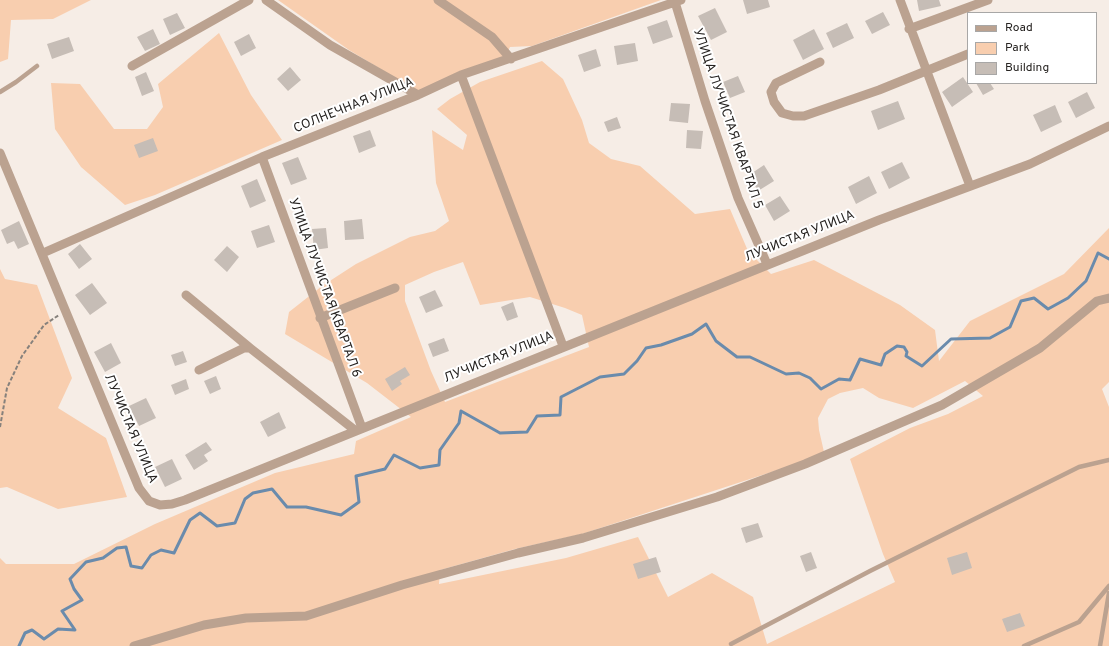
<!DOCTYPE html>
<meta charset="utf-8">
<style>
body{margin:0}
#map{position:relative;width:1109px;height:646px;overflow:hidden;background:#f6ede6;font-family:Overpass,sans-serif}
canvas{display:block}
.legend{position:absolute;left:967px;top:12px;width:130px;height:72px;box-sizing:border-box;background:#fff;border:1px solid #a8a7a6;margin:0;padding:5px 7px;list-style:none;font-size:12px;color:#262321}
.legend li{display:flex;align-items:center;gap:8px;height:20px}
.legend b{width:20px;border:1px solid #a8a7a6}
</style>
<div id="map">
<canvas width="1109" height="646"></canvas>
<ul class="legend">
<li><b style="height:5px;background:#bba290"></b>Road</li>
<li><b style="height:11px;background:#f8ceaf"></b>Park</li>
<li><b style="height:11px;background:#c6bdb6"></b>Building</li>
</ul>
</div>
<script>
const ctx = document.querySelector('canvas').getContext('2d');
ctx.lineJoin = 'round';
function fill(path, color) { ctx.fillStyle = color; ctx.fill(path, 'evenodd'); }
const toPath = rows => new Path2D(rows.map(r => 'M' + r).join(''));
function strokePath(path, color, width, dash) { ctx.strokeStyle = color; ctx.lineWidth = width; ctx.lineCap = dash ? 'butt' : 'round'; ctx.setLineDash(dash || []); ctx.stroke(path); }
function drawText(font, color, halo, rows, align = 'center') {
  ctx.font = font + ' Overpass,sans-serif'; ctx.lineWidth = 4; ctx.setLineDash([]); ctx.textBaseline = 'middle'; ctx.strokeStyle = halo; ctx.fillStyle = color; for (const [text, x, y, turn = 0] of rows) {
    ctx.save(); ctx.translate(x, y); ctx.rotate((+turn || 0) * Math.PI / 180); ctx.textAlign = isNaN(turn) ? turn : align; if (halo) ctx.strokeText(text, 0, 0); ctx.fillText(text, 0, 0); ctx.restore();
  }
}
fill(toPath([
 [0,0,91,0,53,19,11,20,8,59,0,62],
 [278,0,661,0,532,46,510,47,505,57,417,91,349,50],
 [219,33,251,95,282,140,155,195,125,205,81,167,55,129,51,83,80,84,114,129,147,129,163,107,158,84],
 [542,61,563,79,582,120,589,143,611,159,640,166,695,214,730,209,748,251,771,274,814,260,900,305,935,330,939,361,970,321,1064,274,1109,228,1109,382,1102,389,1109,407,1109,646,0,646,0,558,6,564,74,564,155,524,275,473,354,454,356,441,411,417,367,383,285,334,289,312,322,286,356,264,410,237,435,231,449,221,436,183,432,130,463,150,467,135,437,109,450,99,480,82],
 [463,262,480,305,530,297,565,308,582,315,589,347,445,402,431,371,405,301,405,285,434,272],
 [965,381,983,396,948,414,910,428,850,459,883,554,895,582,767,644,753,597,712,573,668,597,638,537,566,558,439,584,440,570,515,549,582,534,802,462,824,452,819,430,818,418,828,399,840,393,863,388,879,398,913,408],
 [0,269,5,279,37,285,72,378,58,408,106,438,127,497,58,509,7,487,0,488]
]), '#f8ceaf');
strokePath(toPath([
 [19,646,25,633,32,630,44,639,58,629,75,630,62,611,82,600,74,589,70,579,86,562,103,558,117,548,126,547,131,566,142,568,151,555,161,550,174,553,190,520,200,513,217,526,235,523,245,499,253,493,272,489,287,507,306,507,341,515,359,502,356,476,385,469,394,455,420,468,439,465,440,450,459,423,461,411,500,433,527,432,537,416,560,415,561,397,600,377,624,374,637,361,646,348,661,345,692,334,706,324,716,341,737,357,750,357,786,374,799,373,810,378,821,389,839,379,850,380,860,359,881,365,885,354,897,346,904,347,907,352,906,356,922,366,951,339,990,338,1010,327,1021,301,1034,298,1048,309,1068,298,1086,281,1098,253,1109,259]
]), '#6a8bac', 3);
fill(toPath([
 [743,0,768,0,770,7,747,14],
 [917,0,939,0,941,6,919,11],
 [715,8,727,32,711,40,698,16],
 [883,12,890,25,872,34,865,21],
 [177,13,185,28,170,35,163,19],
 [667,20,673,37,653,44,647,27],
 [847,23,854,38,833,48,826,33],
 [153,29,160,44,145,51,137,37],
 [814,29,824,49,803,60,793,40],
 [249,34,256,48,241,56,234,42],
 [69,37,74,51,52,59,47,44],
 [635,43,638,61,617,65,614,46],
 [596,49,601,66,584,72,578,55],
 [290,67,301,80,288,91,277,79],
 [146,72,154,91,142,96,135,77],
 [738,76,745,92,730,98,723,82],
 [963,77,973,92,952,107,942,92],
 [976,83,990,83,994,89,983,95],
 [1087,92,1095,108,1076,118,1068,102],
 [898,101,905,119,878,130,871,111],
 [671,103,690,104,688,123,669,121],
 [1055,105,1062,122,1041,132,1033,115],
 [617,117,621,128,608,132,604,122],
 [370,130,376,146,359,153,353,136],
 [687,130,703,131,701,149,686,148],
 [153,138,158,151,139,158,134,145],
 [298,157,307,179,291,185,282,163],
 [902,162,910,178,889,189,881,172],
 [764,165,774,181,758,191,749,175],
 [869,176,877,193,856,204,848,187],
 [257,179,266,201,250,208,241,186],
 [780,196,790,211,774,221,765,205],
 [362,219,364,239,345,240,344,221],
 [19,221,29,244,18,249,14,241,7,244,1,230],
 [269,225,275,242,257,248,251,231],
 [326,228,328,248,314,250,312,229],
 [80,244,92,259,79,269,68,254],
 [227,246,239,257,227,272,214,260],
 [92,283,107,303,90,315,75,295],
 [435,290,443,306,426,313,419,297],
 [513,302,518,317,507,321,501,307],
 [444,338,449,351,433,357,428,344],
 [111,343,121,363,105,372,94,352],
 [183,351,187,362,175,366,171,355],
 [405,367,410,375,400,381,402,384,392,391,385,379],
 [216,376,221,389,210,394,204,381],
 [186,379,189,389,175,395,171,385],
 [146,398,156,418,139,426,129,406],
 [279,412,286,428,268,437,260,422],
 [206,442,212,450,204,455,208,461,194,470,185,455],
 [172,459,182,479,165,487,155,467],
 [758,523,763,537,746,543,741,528],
 [811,552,817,568,806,572,800,556],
 [967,552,972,568,952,575,947,558],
 [656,557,661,572,638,579,633,564],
 [1020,613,1025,626,1007,632,1002,619]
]), '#c6bdb6');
strokePath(toPath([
 [0,427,7,388,22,356,44,325,59,315]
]), '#86817c', 2, [4, 2]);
strokePath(toPath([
 [0,92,16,82,37,66],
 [731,644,870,571,1079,467,1109,460],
 [1024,646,1079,622,1109,586],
 [1100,646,1109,593]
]), '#bba290', 4.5);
strokePath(toPath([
 [266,0,330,45,418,95],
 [438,0,492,37,511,59],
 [900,0,970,186],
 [675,2,705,101,738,198,767,264],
 [909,29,988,0],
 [820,62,776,83,771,92,774,102,782,113,793,116,804,116,879,90,968,54],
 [132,66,249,0],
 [461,75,563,346],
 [0,153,139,488,149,501,160,505,172,504,185,500,879,220,1030,164,1109,126],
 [262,157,362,428],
 [43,253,262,157,418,95,461,75,681,0],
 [186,295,250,348],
 [320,318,395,288],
 [199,370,244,348,250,348,356,431],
 [134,646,204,625,246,618,306,616,402,585,518,553,583,538,717,497,805,464,942,405,1040,348,1097,301,1109,298]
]), '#bba290', 9);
drawText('13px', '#262321', '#fff', [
 ["СОЛНЕЧНАЯ УЛИЦА",354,106,-22],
 ["УЛИЦА ЛУЧИСТАЯ КВАРТАЛ 5",727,119,71],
 ["ЛУЧИСТАЯ УЛИЦА",800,237,-22],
 ["УЛИЦА ЛУЧИСТАЯ КВАРТАЛ 6",324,288,70],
 ["ЛУЧИСТАЯ УЛИЦА",499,358,-22],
 ["ЛУЧИСТАЯ УЛИЦА",130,429,67]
]);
</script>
